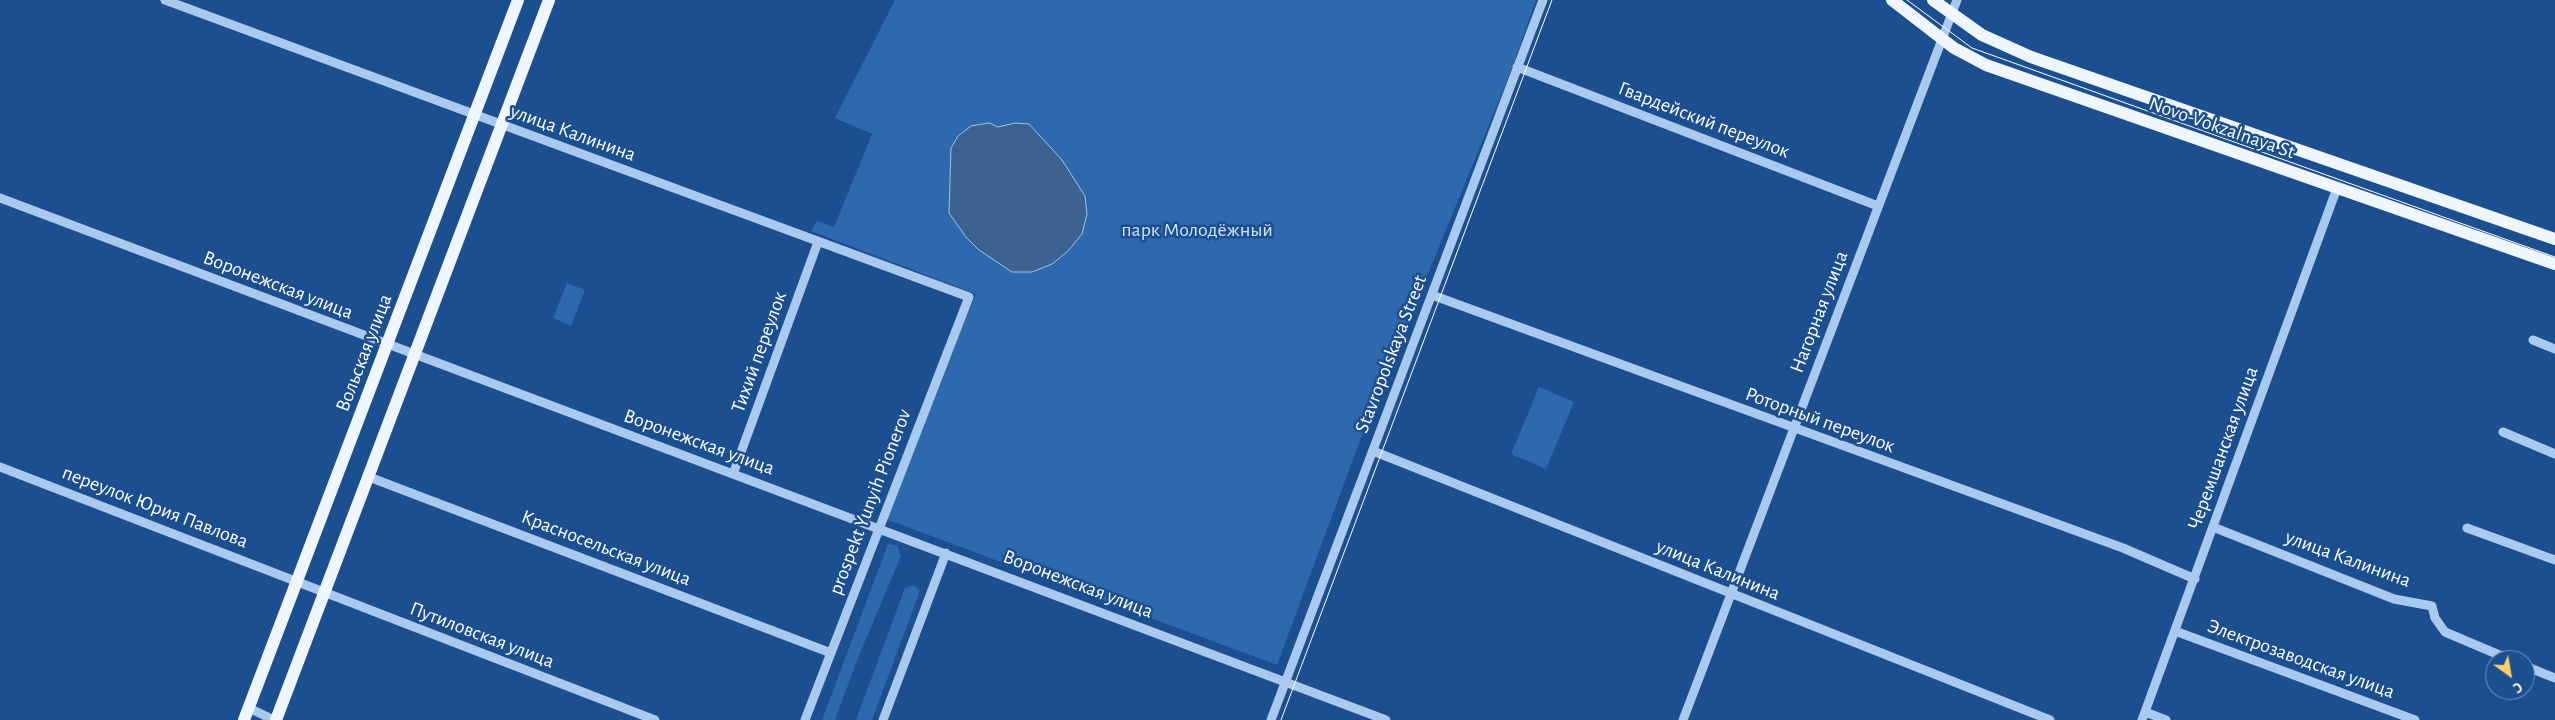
<!DOCTYPE html>
<meta charset="utf-8">
<style>
body{margin:0}
#map{position:relative;width:2555px;height:720px;overflow:hidden;background:#1b4f8f;font-family:"Alegreya Sans",sans-serif}
canvas{display:block}
.north{position:absolute;left:2485px;top:650px;width:50px;height:50px;box-sizing:border-box;background:#1b4f8f;border:1px solid #7695bc;border-radius:50%;rotate:148deg;font-size:14px;font-weight:700;line-height:20px;text-align:center;color:#fff}
.north::after{content:'';display:block;margin:auto;width:18px;height:22px;background:#ffd166;clip-path:polygon(50% 0,100% 100%,50% 72%,0 100%)}
</style>
<div id="map">
<canvas width="2555" height="720"></canvas>
<div class="north">С</div>
</div>
<script>
const ctx = document.querySelector('canvas').getContext('2d');
ctx.lineJoin = 'round';
function fill(path, color) { ctx.fillStyle = color; ctx.fill(path, 'evenodd'); }
const toPath = rows => new Path2D(rows.map(r => 'M' + r).join(''));
function strokePath(path, color, width, dash) { ctx.strokeStyle = color; ctx.lineWidth = width; ctx.lineCap = dash ? 'butt' : 'round'; ctx.setLineDash(dash || []); ctx.stroke(path); }
function drawText(font, color, halo, rows, align = 'center') {
  ctx.font = font + ' "Alegreya Sans",sans-serif'; ctx.lineWidth = 5; ctx.setLineDash([]); ctx.textBaseline = 'middle'; ctx.strokeStyle = halo; ctx.fillStyle = color; for (const [text, x, y, turn = 0] of rows) {
    ctx.save(); ctx.translate(x, y); ctx.rotate((+turn || 0) * Math.PI / 180); ctx.textAlign = isNaN(turn) ? turn : align; if (halo) ctx.strokeText(text, 0, 0); ctx.fillText(text, 0, 0); ctx.restore();
  }
}
fill(toPath([
 [895,0,1536,0,1511,71,1362,435,1277,665,883,518,976,294,811,231,817,221,834,227,872,134,835,118],
 [567,283,585,290,571,326,553,318],
 [1539,387,1574,402,1546,469,1511,454],
 [888,544,897,545,901,556,858,658,835,720,822,720],
 [914,585,920,591,872,720,856,720,905,588]
]), '#2e69ad');
const water = toPath([
 [989,123,998,127,1015,123,1029,124,1062,160,1085,196,1087,214,1082,234,1068,251,1052,264,1032,272,1012,272,979,250,966,237,949,213,951,148,958,136,971,126,989,123]
]);
fill(water, '#3c6290');
strokePath(water, '#9cc4f0', 1);
strokePath(toPath([
 [165,0,969,297,805,720],
 [1517,67,1878,206],
 [0,198,1386,720],
 [1432,295,2123,548,2195,579],
 [2533,340,2555,349],
 [2503,432,2555,454],
 [1373,451,2050,720],
 [0,467,655,720],
 [733,474,818,242],
 [369,477,831,653],
 [2213,527,2394,599,2432,606,2435,618,2445,632,2511,660],
 [2467,528,2555,560],
 [2175,631,2415,720],
 [2525,666,2555,678],
 [249,708,274,720],
 [2145,712,2166,720],
 [883,720,946,553],
 [1271,720,1543,0],
 [1683,720,1957,0],
 [2142,720,2337,188]
]), '#a9c9ee', 9);
strokePath(toPath([
 [1892,0,1954,48,1986,65,2555,264],
 [1933,0,1982,35,2031,57,2555,239],
 [244,720,518,0],
 [276,720,549,0]
]), '#f0f6ff', 12);
strokePath(toPath([
 [1907,0,1972,48,2555,257],
 [1281,720,1552,0]
]), '#fff', 1);
drawText('20px', '#fff', '#1b4f8f', [
 ["Гвардейский переулок",1704,120,21],
 ["Novo-Vokzalnaya St",2222,128,19],
 ["улица Калинина",573,133,20],
 ["Воронежская улица",278,285,21],
 ["Нагорная улица",1819,312,-69],
 ["Тихий переулок",759,352,-70],
 ["Вольская улица",364,353,-69],
 ["Stavropolskaya Street",1391,354,-69],
 ["Роторный переулок",1820,420,20],
 ["Воронежская улица",699,442,20],
 ["Черемшанская улица",2223,448,-70],
 ["prospekt Yunyih Pionerov",870,502,-69],
 ["переулок Юрия Павлова",155,507,21],
 ["Красносельская улица",606,548,21],
 ["улица Калинина",2348,559,20],
 ["улица Калинина",1718,570,22],
 ["Воронежская улица",1078,584,21],
 ["Путиловская улица",482,635,21],
 ["Электрозаводская улица",2301,659,20]
]);
drawText('20px', '#cfe3fa', '#1b4f8f', [
 ["парк Молодёжный",1197,230]
]);
</script>
